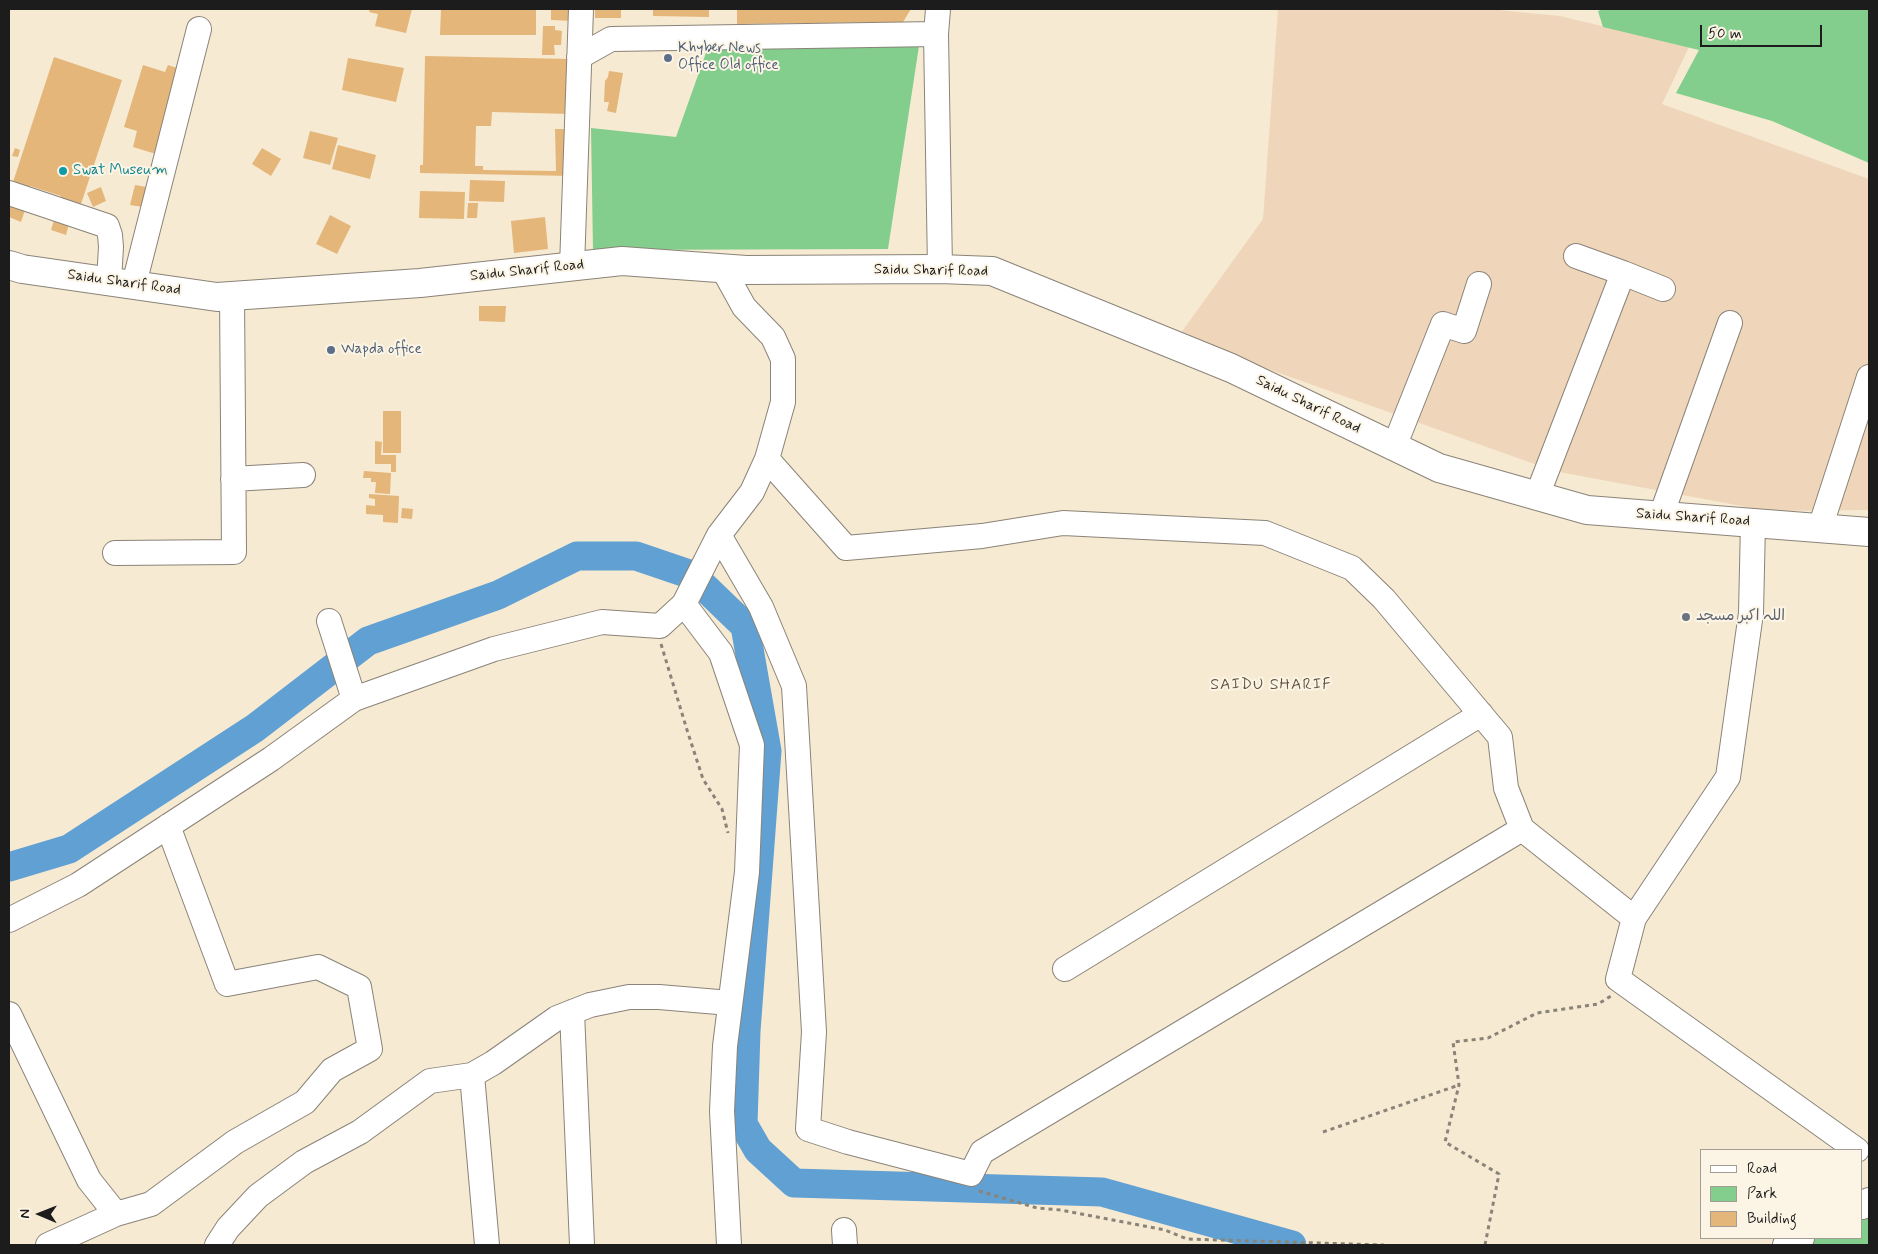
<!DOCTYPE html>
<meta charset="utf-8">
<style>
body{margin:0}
#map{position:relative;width:1878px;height:1254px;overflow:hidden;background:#f7ead3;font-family:Mynerve,sans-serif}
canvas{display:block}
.frame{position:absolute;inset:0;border:10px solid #1c1c1c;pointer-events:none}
.legend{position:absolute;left:1700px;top:1149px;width:162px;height:90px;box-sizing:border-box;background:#fcf5e5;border:1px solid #a29e95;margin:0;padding:6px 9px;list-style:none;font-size:15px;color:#1c1c1c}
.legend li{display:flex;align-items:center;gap:10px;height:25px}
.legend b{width:25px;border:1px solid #a29e95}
.north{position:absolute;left:15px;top:1189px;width:50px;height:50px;-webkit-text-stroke:4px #fcf5e5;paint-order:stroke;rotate:271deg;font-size:14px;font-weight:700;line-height:20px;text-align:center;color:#1c1c1c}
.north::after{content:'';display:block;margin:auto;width:18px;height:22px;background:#1c1c1c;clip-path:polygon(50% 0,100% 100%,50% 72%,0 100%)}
.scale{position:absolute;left:1700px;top:25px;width:122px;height:22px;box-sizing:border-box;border:2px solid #1c1c1c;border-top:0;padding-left:6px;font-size:15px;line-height:18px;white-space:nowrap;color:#1c1c1c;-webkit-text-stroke:4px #fcf5e5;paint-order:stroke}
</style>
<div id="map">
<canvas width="1878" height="1254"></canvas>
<div class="frame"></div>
<ul class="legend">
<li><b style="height:6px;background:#fff"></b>Road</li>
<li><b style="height:14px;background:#83ce8c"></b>Park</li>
<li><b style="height:14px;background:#e4b67a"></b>Building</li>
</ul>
<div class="north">N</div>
<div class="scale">50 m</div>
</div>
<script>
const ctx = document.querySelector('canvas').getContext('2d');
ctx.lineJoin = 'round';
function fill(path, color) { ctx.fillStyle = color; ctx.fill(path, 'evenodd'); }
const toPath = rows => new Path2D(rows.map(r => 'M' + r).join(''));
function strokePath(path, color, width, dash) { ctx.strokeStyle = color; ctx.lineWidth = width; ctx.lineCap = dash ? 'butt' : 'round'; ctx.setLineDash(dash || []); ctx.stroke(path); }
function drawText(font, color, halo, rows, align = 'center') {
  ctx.font = font + ' Mynerve,"Playpen Sans Arabic",sans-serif'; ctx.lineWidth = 4; ctx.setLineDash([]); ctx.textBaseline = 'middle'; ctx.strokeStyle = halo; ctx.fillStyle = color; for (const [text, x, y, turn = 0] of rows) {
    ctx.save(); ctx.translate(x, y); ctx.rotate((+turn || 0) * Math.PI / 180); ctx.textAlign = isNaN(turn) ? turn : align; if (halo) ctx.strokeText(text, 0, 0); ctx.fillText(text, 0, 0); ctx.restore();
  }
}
fill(toPath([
 [1278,9,1488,9,1560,16,1689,47,1662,104,1869,179,1869,510,1768,511,1554,471,1178,337,1263,219]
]), '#efd6bb');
fill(toPath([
 [1604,9,1869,9,1869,163,1772,121,1676,93,1699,50,1603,27,1598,11],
 [712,36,919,46,888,249,593,250,591,128,676,137],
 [1869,1214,1869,1245,1796,1245,1813,1238,1862,1238,1862,1217]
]), '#83ce8c');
strokePath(toPath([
 [9,867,69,849,255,728,368,641,498,595,577,556,636,556,692,575,745,626,767,751,746,1031,743,1124,758,1150,794,1183,1102,1192,1292,1245]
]), '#60a0d2', 29);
fill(toPath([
 [370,9,412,9,406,33,375,26,378,14,369,12],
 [441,9,536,9,536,35,440,35],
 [551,9,575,9,575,21,551,20],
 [595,9,621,9,621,18,595,18],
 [653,9,709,9,709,17,653,16],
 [737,9,911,9,903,22,737,24],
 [543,26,555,26,555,30,562,31,561,45,554,45,555,55,542,55],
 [425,56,572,59,571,114,492,112,491,126,476,126,475,166,483,166,483,170,556,171,555,129,572,129,571,176,420,173,420,165,423,165],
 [54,57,122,80,79,210,59,203,61,196,30,186,27,193,11,188],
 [348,58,404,68,396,102,342,90],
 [143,65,165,72,168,65,177,68,156,154,133,147,137,131,124,127],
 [609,71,623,73,616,113,607,111,609,102,604,102,605,81,608,77],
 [310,131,338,138,330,165,303,158],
 [338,145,376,155,370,179,332,169],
 [15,148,20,150,18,157,12,156],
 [262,148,281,159,271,176,252,164],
 [470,180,505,181,504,202,469,201],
 [135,185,147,187,143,207,130,205],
 [101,187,106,201,93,207,87,193],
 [420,191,465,192,464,219,419,218],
 [9,201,26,207,21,222,9,217],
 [468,203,478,203,477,218,467,218],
 [330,215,351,226,337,254,316,244],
 [545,217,548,249,514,253,511,221],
 [54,220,69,224,66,235,51,230],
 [479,306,506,306,505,322,479,321],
 [383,411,401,411,401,453,383,453],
 [375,441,382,442,381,455,396,455,396,472,391,472,391,464,375,464],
 [364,471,391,473,390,494,375,493,376,482,371,482,371,478,363,478],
 [369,494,399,496,398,523,383,522,383,515,366,514,366,505,375,506,375,499,369,498],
 [402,508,413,509,412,519,401,518]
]), '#e4b67a');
const minor = toPath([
 [938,9,936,34,940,269],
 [579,57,611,39,936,34],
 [9,193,107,226,110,235,111,247,109,281],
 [572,267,581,9],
 [723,269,744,307,773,337,783,359,783,402,767,459,752,492,719,535,761,607,794,686,814,1032,808,1129,848,1142,971,1174,982,1152,1522,829],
 [1623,273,1663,289],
 [134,284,199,29],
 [1394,447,1443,324,1464,331,1479,284],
 [767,459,846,548,982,536,1063,523,1265,533,1352,568,1384,599,1500,737,1506,788,1522,829,1634,918],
 [233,479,303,475],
 [1537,496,1623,273,1576,256],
 [1661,516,1730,323],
 [1753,523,1751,613,1728,777,1634,918,1618,979,1857,1150],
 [1820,528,1869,377],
 [115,553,234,552,232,296],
 [684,604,719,535],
 [329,621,354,699],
 [9,920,78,885,271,759,354,699,494,649,602,622,660,626,684,604,721,653,752,745,747,872,725,1046,722,1111,729,1245],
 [1065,969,1481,714],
 [572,1012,582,1245],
 [9,1014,89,1180,116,1214],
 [472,1075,487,1245],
 [844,1230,845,1245],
 [48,1245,116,1214,151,1204,235,1142,305,1102,332,1070,370,1049,359,987,318,967,227,984,168,826],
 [217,1245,228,1228,258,1196,304,1162,360,1132,430,1081,472,1075,493,1063,557,1018,590,1005,629,997,659,997,730,1003]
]);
const major = toPath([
 [9,265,22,269,217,297,420,283,622,261,746,270,940,269,992,271,1231,368,1439,468,1587,510,1869,532],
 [1862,1205,1869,1202],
 [1787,1245,1800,1238]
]);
strokePath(minor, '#8a8378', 26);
strokePath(major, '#8a8378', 30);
strokePath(toPath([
 [661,644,687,730,703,779,722,809,728,833],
 [1323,1132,1459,1085],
 [979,1191,1037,1208,1061,1210,1165,1230,1187,1239,1384,1245],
 [1485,1245,1499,1174,1445,1142,1459,1085,1453,1042,1488,1038,1537,1013,1598,1004,1611,996]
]), '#8a8378', 3, [4, 4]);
strokePath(minor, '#fff', 24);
strokePath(major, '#fff', 28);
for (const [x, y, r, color] of [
 [668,58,5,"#5c6f8a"],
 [63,171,5,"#0f9aa8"],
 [331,350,5,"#5c6f8a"],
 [1686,617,5,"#6b7280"]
]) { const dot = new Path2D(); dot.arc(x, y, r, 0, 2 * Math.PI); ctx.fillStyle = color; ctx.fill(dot); strokePath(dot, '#fcf5e5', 2); }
drawText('15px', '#4e5e75', '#fcf5e5', [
 ["Khyber News",678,49],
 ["Office Old office",678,66],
 ["Wapda office",341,350]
], 'left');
drawText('15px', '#0d838f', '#fcf5e5', [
 ["Swat Museum",73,171]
], 'left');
drawText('15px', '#1c1c1c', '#fcf5e5', [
 ["Saidu Sharif Road",527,271,-6],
 ["Saidu Sharif Road",931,271,1],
 ["Saidu Sharif Road",124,283,8],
 ["Saidu Sharif Road",1308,405,26],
 ["Saidu Sharif Road",1693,518,4]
]);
drawText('15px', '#5b616d', '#fcf5e5', [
 ["اللہ اکبر مسجد",1696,617]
], 'left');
ctx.letterSpacing = '1px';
drawText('16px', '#62523d', '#fcf5e5', [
 ["SAIDU SHARIF",1271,686]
]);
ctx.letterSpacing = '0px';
</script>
